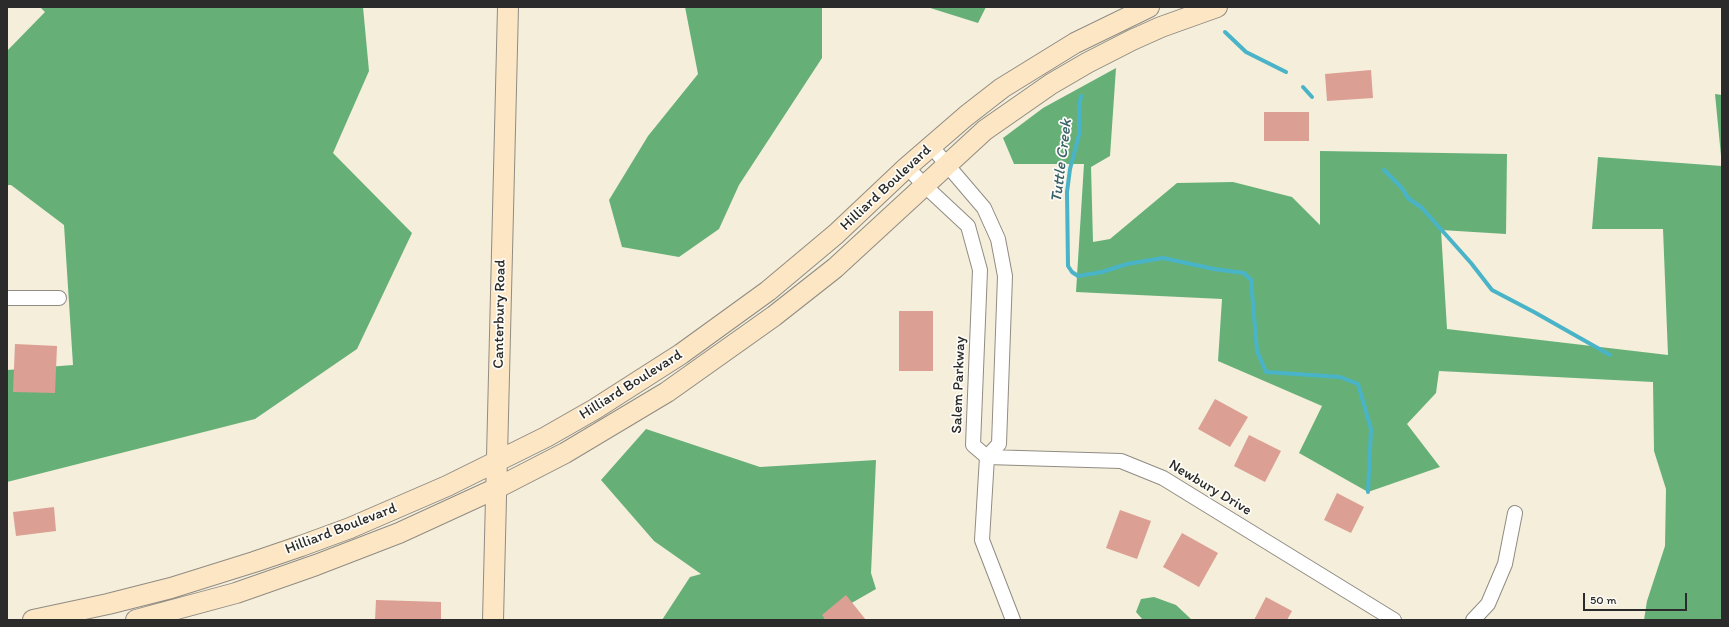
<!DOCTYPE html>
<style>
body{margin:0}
#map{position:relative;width:1729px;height:627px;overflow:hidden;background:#f5eedb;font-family:Itim,sans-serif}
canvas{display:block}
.frame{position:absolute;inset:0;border:8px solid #2b2b2b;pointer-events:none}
.scale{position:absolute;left:1583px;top:593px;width:104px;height:18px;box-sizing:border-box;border:2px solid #2b2b2b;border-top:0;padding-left:5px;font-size:12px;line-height:14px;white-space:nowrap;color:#2b2b2b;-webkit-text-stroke:3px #fdfcf7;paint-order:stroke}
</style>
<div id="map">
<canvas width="1729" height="627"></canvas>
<div class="frame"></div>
<div class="scale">50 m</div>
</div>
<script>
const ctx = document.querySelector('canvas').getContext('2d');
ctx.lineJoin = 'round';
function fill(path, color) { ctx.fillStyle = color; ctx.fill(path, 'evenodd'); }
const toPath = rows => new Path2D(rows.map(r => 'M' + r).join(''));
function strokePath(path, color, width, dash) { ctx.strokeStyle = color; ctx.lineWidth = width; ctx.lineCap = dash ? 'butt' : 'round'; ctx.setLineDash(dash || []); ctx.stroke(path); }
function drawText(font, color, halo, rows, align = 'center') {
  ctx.font = font + ' Itim,sans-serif'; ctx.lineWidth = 3.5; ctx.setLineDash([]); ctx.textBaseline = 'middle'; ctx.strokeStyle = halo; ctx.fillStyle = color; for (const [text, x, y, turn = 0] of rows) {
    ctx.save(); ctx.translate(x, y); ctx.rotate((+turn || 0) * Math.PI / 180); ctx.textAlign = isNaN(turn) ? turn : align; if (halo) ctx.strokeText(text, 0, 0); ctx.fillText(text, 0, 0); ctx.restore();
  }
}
fill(toPath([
 [40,7,363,7,369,71,333,153,412,233,357,349,255,419,7,482,7,370,73,365,64,225,11,185,7,185,7,51,45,12],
 [685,7,822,7,822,58,739,185,719,229,679,257,622,247,609,200,648,136,698,74],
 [927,7,986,7,978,23],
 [1116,68,1110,156,1091,167,1093,242,1110,239,1177,183,1233,182,1292,197,1320,225,1320,151,1507,154,1506,234,1441,230,1447,329,1668,355,1663,229,1592,229,1598,157,1722,166,1715,94,1722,95,1722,620,1644,620,1647,601,1665,546,1666,489,1654,451,1653,382,1439,371,1436,393,1407,424,1440,467,1368,492,1299,453,1322,406,1218,361,1222,299,1076,292,1084,164,1014,164,1003,138,1043,108],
 [646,429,760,467,876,460,871,573,876,589,822,620,662,620,690,577,701,574,654,541,601,480],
 [1154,597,1176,605,1192,620,1143,620,1136,612,1141,599]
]), '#66b078');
strokePath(toPath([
 [1225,32,1246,52,1286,72],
 [1303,87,1312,97],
 [1081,96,1079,107,1079,135,1070,169,1067,192,1068,266,1072,272,1078,276,1102,272,1127,264,1163,258,1214,269,1244,273,1251,280,1257,351,1266,372,1340,377,1358,384,1371,429,1368,492],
 [1384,170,1402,188,1408,198,1422,208,1471,263,1492,290,1534,312,1610,355]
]), '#49b3c7', 4);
fill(toPath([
 [1371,70,1373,98,1327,101,1325,74],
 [1264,112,1309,112,1309,141,1264,141],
 [899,311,933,311,933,371,899,371],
 [15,344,57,346,55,393,13,392],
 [1215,399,1248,417,1230,447,1198,429],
 [1249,435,1281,451,1265,482,1234,466],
 [1337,493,1364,507,1351,533,1324,520],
 [54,507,56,531,16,536,13,512],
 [1120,510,1151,521,1137,559,1106,548],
 [1182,533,1218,553,1199,587,1163,567],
 [846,595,866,620,826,620,822,615],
 [1266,597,1292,611,1287,620,1254,620],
 [376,600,441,602,441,620,375,620]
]), '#db9f93');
const street = toPath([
 [931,146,984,208,998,239,1005,276,999,444,987,457],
 [907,167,924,185,968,226,980,270,973,445,987,457],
 [7,298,59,298],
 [987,457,1121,461,1163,478,1394,620],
 [987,457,982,540,1013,620],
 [1473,620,1488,604,1505,564,1515,513]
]);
const secondary = toPath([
 [33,620,108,604,171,588,254,562,301,546,350,528,447,486,546,437,595,409,681,354,768,291,836,234,907,167,966,116,1002,88,1075,43,1149,7],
 [136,620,236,593,316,565,399,533,497,488,565,453,667,392,774,316,835,268,985,130,1051,84,1087,63,1132,40,1161,27,1217,7],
 [493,620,508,7]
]);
strokePath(street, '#908c83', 16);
strokePath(secondary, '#908c83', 22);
strokePath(street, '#fff', 14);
strokePath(secondary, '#fce6c4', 20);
drawText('15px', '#2b2b2b', '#fdfcf7', [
 ["Hilliard Boulevard",886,188,-43],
 ["Canterbury Road",500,314,-89],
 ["Hilliard Boulevard",631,385,-32],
 ["Salem Parkway",959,385,-88],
 ["Newbury Drive",1210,488,31],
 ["Hilliard Boulevard",341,529,-21]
]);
drawText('italic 16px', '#376169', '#fdfcf7', [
 ["Tuttle Creek",1062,161,-83]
]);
</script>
